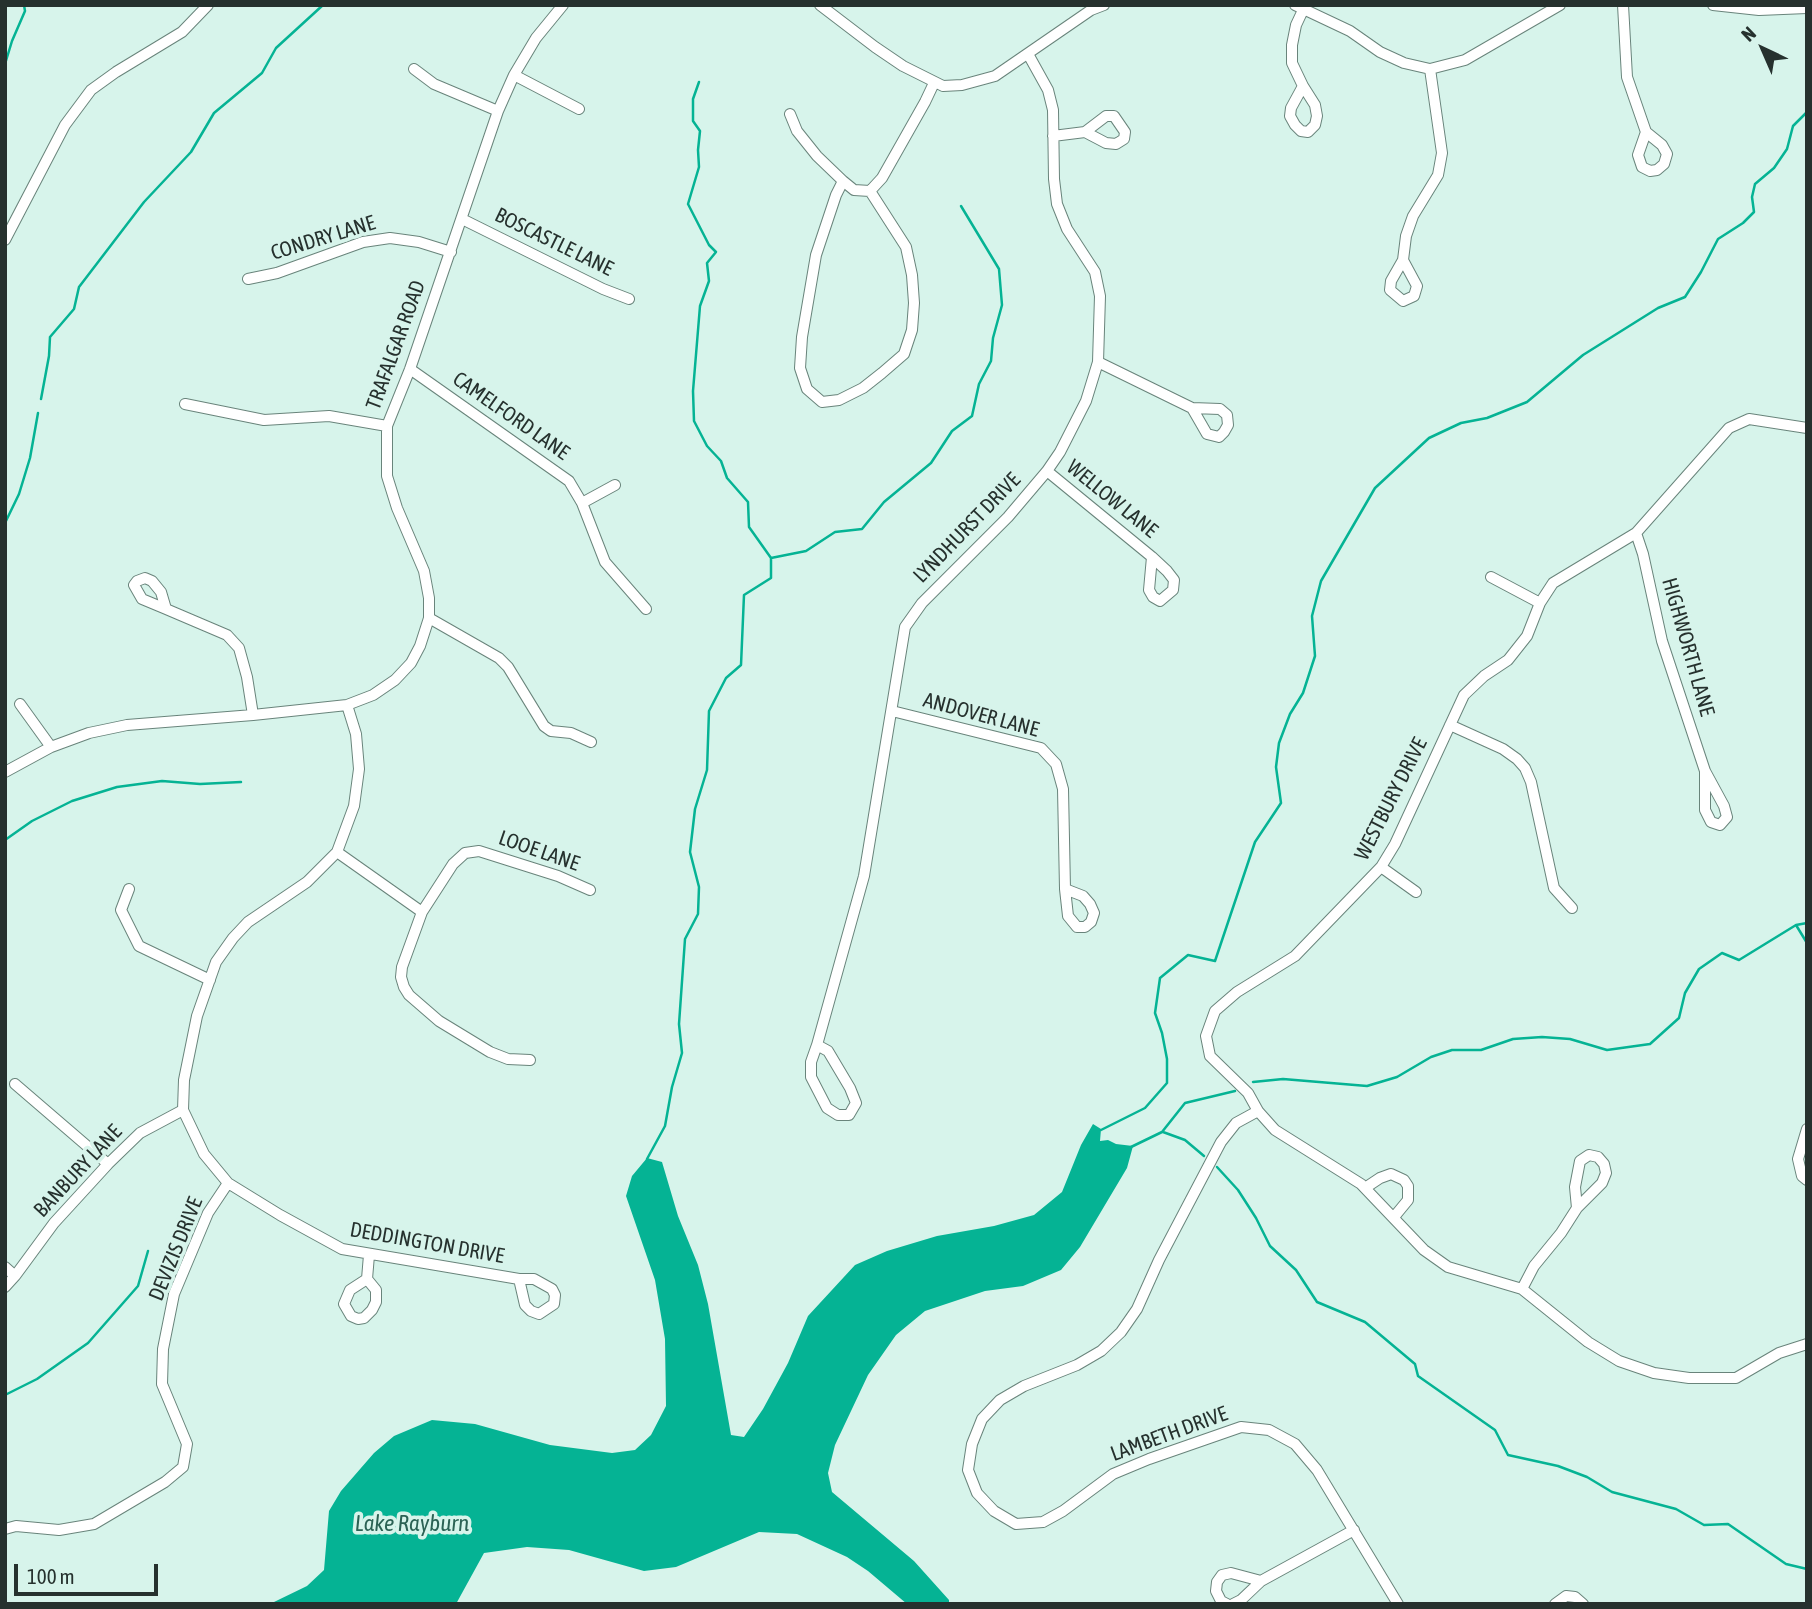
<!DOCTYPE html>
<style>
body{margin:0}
#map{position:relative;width:1812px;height:1609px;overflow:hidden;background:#d7f4eb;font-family:"Asap Condensed",sans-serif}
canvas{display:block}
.frame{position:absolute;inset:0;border:7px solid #26312e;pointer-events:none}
.north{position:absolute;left:1728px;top:14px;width:70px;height:70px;-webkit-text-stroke:5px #d7f4eb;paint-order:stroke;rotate:316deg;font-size:19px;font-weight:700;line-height:28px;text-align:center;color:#26312e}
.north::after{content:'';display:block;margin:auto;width:24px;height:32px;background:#26312e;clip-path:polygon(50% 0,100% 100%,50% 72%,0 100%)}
.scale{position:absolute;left:14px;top:1564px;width:144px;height:32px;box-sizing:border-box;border:4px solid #26312e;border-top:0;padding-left:9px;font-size:21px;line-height:24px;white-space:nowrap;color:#26312e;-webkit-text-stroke:5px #d7f4eb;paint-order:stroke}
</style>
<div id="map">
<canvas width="1812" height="1609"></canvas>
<div class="frame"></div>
<div class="north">N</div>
<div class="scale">100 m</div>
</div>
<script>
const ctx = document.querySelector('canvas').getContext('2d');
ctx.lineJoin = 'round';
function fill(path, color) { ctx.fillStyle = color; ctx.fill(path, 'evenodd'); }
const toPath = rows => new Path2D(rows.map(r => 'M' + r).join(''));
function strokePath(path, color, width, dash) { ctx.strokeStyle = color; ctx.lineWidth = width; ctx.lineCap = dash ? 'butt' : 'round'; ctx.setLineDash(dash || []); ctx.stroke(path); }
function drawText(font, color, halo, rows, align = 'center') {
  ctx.font = font + ' "Asap Condensed",sans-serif'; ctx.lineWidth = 7; ctx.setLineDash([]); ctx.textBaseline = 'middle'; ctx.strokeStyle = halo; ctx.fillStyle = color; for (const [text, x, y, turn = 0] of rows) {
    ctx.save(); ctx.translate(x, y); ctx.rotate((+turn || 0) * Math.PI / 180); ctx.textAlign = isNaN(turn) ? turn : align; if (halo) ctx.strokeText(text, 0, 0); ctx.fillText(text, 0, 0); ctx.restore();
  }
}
fill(toPath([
 [1093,1124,1101,1129,1100,1141,1108,1140,1116,1144,1133,1146,1127,1168,1080,1247,1061,1270,1023,1286,985,1291,925,1311,896,1335,868,1375,835,1445,828,1473,832,1492,914,1561,949,1600,949,1604,907,1604,868,1571,847,1557,797,1534,759,1532,676,1567,644,1571,569,1550,527,1547,484,1553,456,1604,264,1604,274,1602,307,1586,324,1570,329,1511,341,1491,374,1453,394,1436,432,1420,475,1424,550,1445,612,1453,635,1450,651,1435,666,1406,665,1339,655,1280,626,1196,632,1176,647,1158,662,1162,678,1216,698,1265,708,1304,731,1435,744,1437,763,1409,788,1363,808,1316,855,1265,887,1251,937,1236,994,1226,1034,1215,1062,1192,1081,1145]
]), '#05b394');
strokePath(toPath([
 [5,64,12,41,25,11,24,5],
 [41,399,49,356,50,337,74,309,79,287,144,202,191,152,214,113,262,73,276,48,323,5],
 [5,523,19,494,30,458,38,413],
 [771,558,806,551,835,532,862,529,884,502,931,463,952,431,972,416,979,384,991,361,993,338,1002,305,999,269,961,206],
 [5,840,32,821,72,801,117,787,162,781,200,784,241,782],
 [1796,925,1807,943],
 [1253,1082,1283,1079,1367,1086,1397,1077,1431,1057,1452,1050,1481,1050,1513,1039,1542,1037,1570,1039,1607,1050,1650,1044,1679,1018,1685,993,1699,969,1722,953,1739,960,1796,925,1807,923],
 [1101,1130,1145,1108,1167,1083,1167,1059,1162,1033,1155,1013,1160,978,1188,955,1215,961,1255,842,1281,803,1276,767,1279,743,1290,714,1303,693,1315,656,1312,616,1321,581,1375,488,1429,438,1461,423,1487,418,1527,402,1583,355,1658,308,1685,297,1701,272,1718,239,1743,223,1754,212,1752,197,1755,184,1774,168,1787,149,1793,126,1807,112],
 [1163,1132,1185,1140,1204,1156],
 [1131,1147,1162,1132,1185,1103,1235,1091],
 [647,1159,665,1126,672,1087,682,1053,679,1024,685,939,698,914,699,887,690,852,695,809,707,770,709,711,726,678,741,665,744,595,771,578,771,558,749,527,748,502,727,478,721,461,707,446,694,421,693,391,700,306,709,281,707,263,716,252,709,245,688,204,699,167,698,150,700,131,693,121,693,99,699,82],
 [1217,1167,1238,1190,1256,1218,1270,1246,1296,1270,1317,1302,1365,1322,1415,1364,1418,1376,1495,1430,1508,1455,1558,1466,1587,1477,1612,1492,1676,1509,1704,1525,1728,1524,1786,1564,1807,1569],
 [5,1395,37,1379,88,1343,138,1286,148,1251]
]), '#05b394', 2.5);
const minor = toPath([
 [820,5,875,47,903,66,943,86,962,85,995,76,1091,10,1104,5],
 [1295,5,1350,31,1380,52,1404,63,1430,69,1465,60,1560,5],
 [1623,5,1627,77,1646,132,1662,145,1667,154,1664,164,1657,170,1650,171,1642,167,1638,155,1646,132],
 [1713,5,1759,10,1807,8],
 [414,69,434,84,498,111],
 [514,75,579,109],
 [1303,86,1315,105,1317,116,1315,125,1308,132,1301,131,1295,125,1290,116,1291,108,1303,86,1292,63,1292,45,1296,25,1304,8],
 [790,114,797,131,817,156,843,181,854,190,870,191,882,178,925,102,934,83],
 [1053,136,1085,132,1106,143,1116,144,1124,139,1125,132,1114,116,1106,116,1085,132],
 [843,181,836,195,816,255,802,337,800,368,807,389,822,402,839,400,863,388,882,373,904,354,912,330,914,303,912,275,906,247,870,191],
 [462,219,603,289,629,299],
 [5,240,65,125,91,90,116,72,182,32,208,5],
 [1403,260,1417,286,1414,296,1403,301,1390,290,1391,281,1403,260,1406,236,1413,216,1438,175,1442,153,1430,69],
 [248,279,277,273,363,242,390,238,419,242,451,252],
 [1098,362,1192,408,1207,434,1219,437,1224,432,1228,425,1227,415,1220,409,1192,408],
 [410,369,569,481,582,503,605,562,646,609],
 [185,404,264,420,329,416,387,426],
 [1807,428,1749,419,1729,428,1636,533,1553,583,1540,603,1527,636,1508,660,1484,676,1464,695,1395,844,1381,867,1295,956,1237,992,1215,1011,1206,1036,1210,1056,1248,1093,1258,1111,1275,1130,1361,1184,1424,1250,1448,1267,1522,1289,1588,1342,1619,1361,1654,1373,1689,1378,1736,1378,1779,1353,1807,1344],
 [1047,471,1152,557,1149,590,1153,597,1160,601,1173,590,1174,580,1167,571,1152,557],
 [582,503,615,485],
 [1636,533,1643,554,1662,641,1705,771,1705,810,1711,822,1720,825,1727,817,1724,806,1705,771],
 [1491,577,1540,603],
 [166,609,142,599,134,585,137,581,145,578,152,581,161,592,166,609,227,635,239,648,247,677,253,715],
 [429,618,499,658,508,667,544,726,551,731,571,733,591,742],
 [20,704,51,747],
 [347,705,356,734,359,769,354,806,337,852,307,882,248,922,233,938,216,962,197,1016,184,1080,183,1110,204,1154,228,1183,280,1215,342,1249,519,1279,525,1305,531,1311,539,1314,554,1304,555,1295,552,1289,534,1279,519,1279],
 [892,711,1041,748,1056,764,1063,789,1065,889,1068,916,1077,927,1085,927,1091,922,1094,913,1090,904,1083,896,1065,889],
 [1450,725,1503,749,1517,759,1525,768,1531,782,1554,888,1572,908],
 [5,772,51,747,89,733,127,725,253,715,347,705,373,695,395,680,411,663,420,646,429,618,429,598,424,571,397,508,387,476,387,426,410,369,498,111,514,75,536,38,563,5],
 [337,852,422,912],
 [1381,867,1416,892],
 [129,889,121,910,139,946,210,980],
 [817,1045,811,1062,811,1077,827,1108,838,1115,849,1115,856,1103,850,1088,828,1051,817,1045,864,876,905,627,922,603,1008,517,1047,471,1060,452,1086,401,1098,362,1100,296,1095,272,1067,229,1057,204,1054,179,1053,110,1048,90,1028,54],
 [530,1060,508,1059,490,1052,439,1021,409,995,404,987,401,977,402,967,422,912,453,864,465,853,479,851,558,876,590,890],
 [15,1084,108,1164],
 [1258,1111,1236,1123,1221,1142,1159,1260,1137,1309,1121,1332,1101,1351,1077,1365,1024,1386,1000,1400,982,1419,972,1444,968,1470,977,1493,994,1511,1016,1524,1043,1522,1063,1511,1113,1474,1149,1459,1241,1427,1269,1430,1295,1444,1317,1470,1398,1604],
 [1807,1129,1798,1159,1802,1176,1807,1180],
 [1365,1188,1380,1178,1391,1174,1404,1180,1408,1186,1408,1200,1394,1217],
 [5,1267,15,1276,5,1287],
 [15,1276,54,1223,108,1164,140,1133,183,1110],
 [367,1279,376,1290,376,1302,372,1310,364,1318,358,1319,351,1316,344,1304,350,1290,367,1279,369,1255],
 [1522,1289,1534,1266,1561,1233,1577,1208,1602,1183,1606,1173,1604,1164,1598,1157,1589,1155,1580,1161,1575,1187,1577,1208],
 [5,1529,16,1526,59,1530,94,1524,165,1482,183,1467,187,1444,162,1384,163,1349,174,1294,208,1213,228,1183],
 [1227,1604,1221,1601,1216,1591,1217,1582,1222,1575,1231,1573,1261,1581],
 [1233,1604,1241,1600,1261,1581,1354,1530],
 [1555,1604,1566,1596,1575,1597,1583,1604]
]);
strokePath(minor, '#69847b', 12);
strokePath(minor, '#fff', 10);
drawText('21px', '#26312e', '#d7f4eb', [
 ["CONDRY LANE",323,238,-17],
 ["BOSCASTLE LANE",554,242,26],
 ["TRAFALGAR ROAD",396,345,-70],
 ["CAMELFORD LANE",511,416,35],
 ["WELLOW LANE",1112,499,39],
 ["LYNDHURST DRIVE",967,528,-46],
 ["HIGHWORTH LANE",1688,647,74],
 ["ANDOVER LANE",981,715,15],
 ["WESTBURY DRIVE",1391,799,-63],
 ["LOOE LANE",539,851,19],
 ["BANBURY LANE",78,1171,-47],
 ["DEDDINGTON DRIVE",427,1243,10],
 ["DEVIZIS DRIVE",176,1249,-68],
 ["LAMBETH DRIVE",1169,1434,-20]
]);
drawText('italic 23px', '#2b6254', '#d7f4eb', [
 ["Lake Rayburn",412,1524]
]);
</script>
